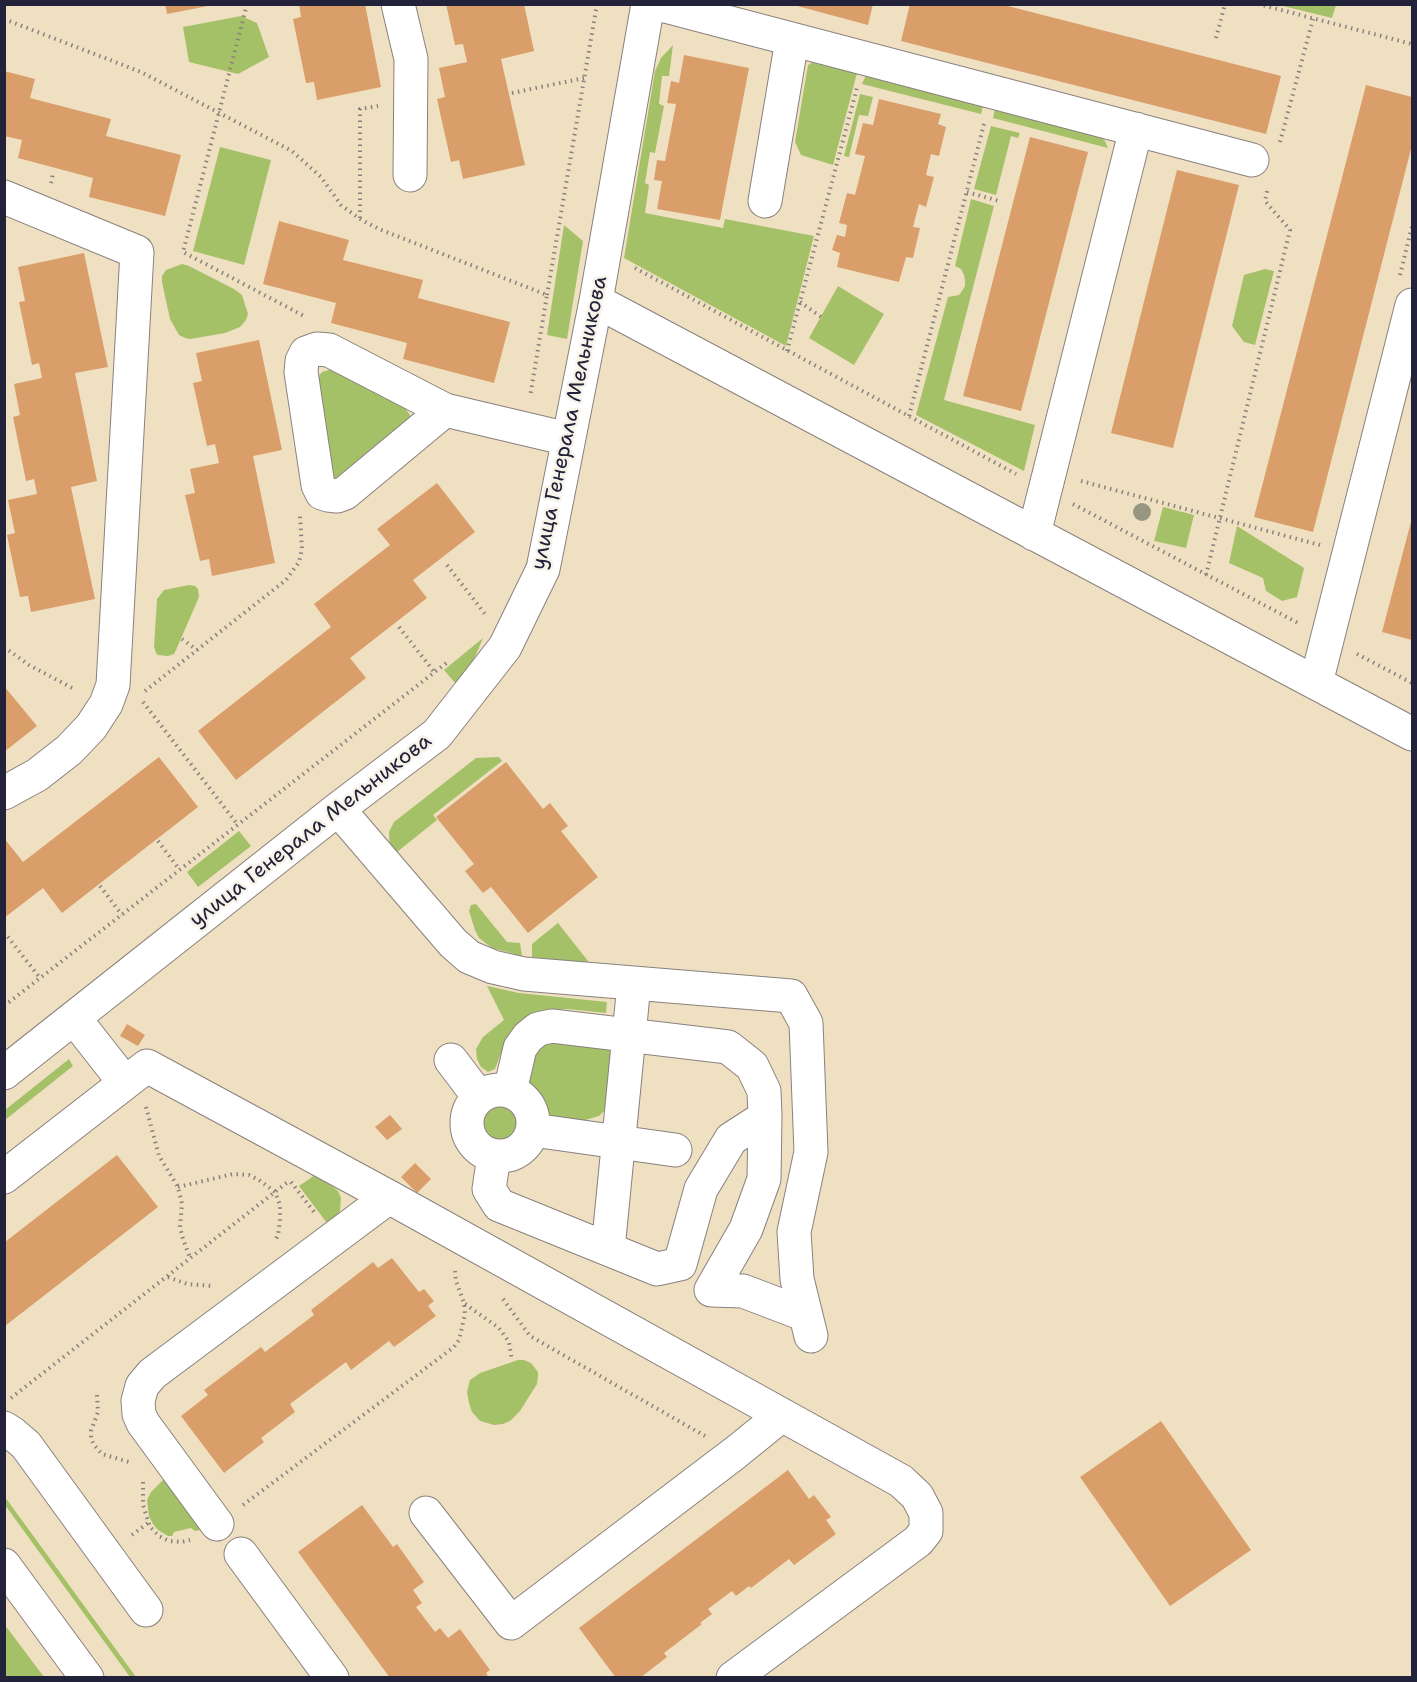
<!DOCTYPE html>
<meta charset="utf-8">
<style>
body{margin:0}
#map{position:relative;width:1417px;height:1682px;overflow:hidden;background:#f0e0c2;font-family:"Shantell Sans",sans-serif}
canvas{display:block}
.frame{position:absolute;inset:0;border:6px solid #22223b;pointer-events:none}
</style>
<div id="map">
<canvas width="1417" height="1682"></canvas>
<div class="frame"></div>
</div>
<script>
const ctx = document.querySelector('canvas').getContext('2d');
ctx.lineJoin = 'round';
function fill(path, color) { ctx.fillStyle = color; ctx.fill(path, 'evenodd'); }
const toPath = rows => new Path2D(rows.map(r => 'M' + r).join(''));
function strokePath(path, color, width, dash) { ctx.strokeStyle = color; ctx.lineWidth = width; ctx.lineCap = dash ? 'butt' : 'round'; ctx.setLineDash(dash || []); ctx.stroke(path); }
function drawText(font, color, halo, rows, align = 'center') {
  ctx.font = font + ' "Shantell Sans",sans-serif'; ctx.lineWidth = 5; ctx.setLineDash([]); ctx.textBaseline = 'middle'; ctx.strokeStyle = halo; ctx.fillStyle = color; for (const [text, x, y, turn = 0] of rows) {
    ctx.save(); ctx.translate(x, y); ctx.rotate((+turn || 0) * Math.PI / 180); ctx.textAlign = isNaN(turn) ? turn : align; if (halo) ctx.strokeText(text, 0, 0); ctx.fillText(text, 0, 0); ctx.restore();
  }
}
fill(toPath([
 [1279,5,1336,5,1332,18],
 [241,16,257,23,269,57,238,74,189,62,183,27],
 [673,45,669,76,662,76,659,104,664,106,655,153,650,152,645,183,649,185,645,213,723,228,725,219,814,236,786,346,624,258,655,71,661,58],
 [811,63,814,63,857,73,833,165,801,155,795,142,808,65],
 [866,75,983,106,981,114,862,84],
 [860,94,873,97,868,116,859,115,849,157,844,156],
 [995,109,1099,136,1105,141,1108,148,993,118],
 [991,126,1020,133,1018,138,1011,136,996,195,974,189],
 [220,147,271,160,244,265,193,251],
 [971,199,994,206,944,400,1035,425,1024,471,916,415,948,297,959,295,962,291,965,286,965,280,964,275,961,269,955,266],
 [564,225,583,241,567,339,547,335],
 [182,264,189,266,234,289,242,295,248,314,246,320,240,327,225,333,190,339,185,338,179,335,170,319,162,282,162,276,166,270],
 [1265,269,1274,271,1255,345,1244,342,1232,326,1244,275],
 [838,286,884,314,854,365,809,338],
 [329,370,339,371,405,408,410,415,411,422,346,480,333,480,318,377,322,372],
 [1163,507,1194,515,1186,548,1154,541],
 [1237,526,1304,568,1297,597,1282,601,1266,591,1263,578,1229,563],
 [189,585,195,586,198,589,199,597,176,650,174,654,168,656,158,655,156,653,154,647,157,599,164,590],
 [483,638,475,657,467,671,456,684,444,670],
 [499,757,502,761,433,815,437,820,392,856,390,853,389,832,394,822,476,758],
 [239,831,251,846,198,887,187,872],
 [476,904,507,942,520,943,522,956,492,948,479,938,475,930,469,911,471,905],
 [558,923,588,961,586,963,532,957,532,944],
 [487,986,519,993,607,1002,606,1013,568,1009,546,1010,534,1012,518,1023,503,1048,495,1069,488,1072,481,1067,477,1059,476,1049,483,1037,504,1020],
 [536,1039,612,1044,608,1107,599,1116,582,1121,558,1119,549,1115,528,1092,523,1085],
 [69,1059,73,1066,5,1120,5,1110],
 '478 1126a23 23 0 1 1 46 0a23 23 0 1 1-46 0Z',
 [315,1175,332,1186,338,1191,341,1198,340,1211,330,1227,299,1186],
 [518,1360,524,1360,531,1363,538,1372,538,1376,537,1384,520,1411,510,1421,503,1424,494,1425,480,1421,472,1412,469,1403,467,1392,470,1380,480,1373],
 [167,1476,205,1526,200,1530,195,1531,191,1528,174,1532,172,1536,168,1536,158,1530,153,1524,149,1516,147,1500,151,1492],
 [5,1497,136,1677,130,1677,5,1505],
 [4,1625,5,1625,44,1677,5,1677]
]), '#a4c168');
fill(toPath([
 [165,4,208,4,208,6,167,14],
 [299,4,365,4,381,87,317,100,314,82,306,83,293,19,301,17],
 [446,4,524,4,534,51,501,59,525,165,463,179,459,160,451,162,437,99,445,97,439,68,467,62,463,44,455,45],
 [790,4,873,4,868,25],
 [910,4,1000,4,1281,76,1266,134,901,41],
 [684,55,749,68,720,220,657,209,662,181,654,180,657,160,665,161,676,104,667,103,671,81,679,83],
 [4,71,35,79,30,98,111,119,106,136,181,155,165,216,89,197,93,178,18,158,22,140,4,136],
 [1366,85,1412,97,1412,145,1313,532,1254,517],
 [879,99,941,114,938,124,946,127,939,156,931,154,926,175,934,177,926,207,919,204,913,227,920,228,913,258,906,257,899,282,837,267,840,253,832,250,837,235,845,237,847,225,839,223,847,193,855,195,865,156,855,154,863,123,873,125],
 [1030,137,1088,152,1021,411,963,396],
 [1177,170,1239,185,1173,448,1111,433],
 [279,221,349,240,343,260,423,280,418,298,510,322,494,383,403,359,407,343,331,323,336,303,263,284],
 [84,253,108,367,75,373,97,481,71,487,95,599,31,612,28,596,20,597,7,535,15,533,8,500,37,494,34,479,26,481,13,417,20,415,14,384,42,378,39,363,32,365,19,302,25,301,18,267],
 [259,340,282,450,253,456,275,563,212,576,209,559,200,561,185,495,195,493,190,469,219,463,215,444,207,446,193,383,202,381,196,353],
 [437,483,475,532,413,580,427,598,350,658,366,678,236,780,198,731,331,627,314,604,390,545,377,529],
 [1412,518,1412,640,1382,632],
 [4,686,37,726,4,752],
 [159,757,198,807,62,913,43,888,4,918,4,838,23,862],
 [506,762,543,809,550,803,568,826,561,831,598,877,528,933,491,887,483,893,465,871,474,864,436,817],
 [127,1024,145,1035,138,1046,120,1036],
 [390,1115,402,1129,387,1140,375,1127],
 [117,1155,158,1207,5,1326,5,1242],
 [415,1163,431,1179,417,1193,401,1177],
 [392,1258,419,1292,424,1289,434,1301,428,1306,436,1316,394,1347,389,1341,351,1370,346,1362,290,1404,295,1412,261,1438,264,1442,224,1473,181,1416,208,1395,204,1390,261,1347,265,1352,314,1315,311,1310,373,1262,378,1268],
 [1161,1421,1251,1550,1170,1606,1080,1477],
 [788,1470,809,1499,814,1495,831,1517,826,1520,836,1534,794,1565,789,1559,751,1588,749,1586,736,1596,732,1591,708,1609,712,1614,700,1623,702,1624,664,1653,667,1657,640,1678,616,1678,579,1628],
 [362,1505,393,1547,397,1544,424,1582,413,1590,422,1603,416,1607,435,1632,440,1628,448,1638,460,1629,490,1670,486,1673,489,1678,390,1678,298,1552]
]), '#d99e6a');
const minor = toPath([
 [398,4,411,59,410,175],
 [658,4,1252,160],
 [4,197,137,252,113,685,106,704,91,727,69,750,37,775,4,793],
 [765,201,792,40],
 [596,301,1412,734],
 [445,410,329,350,317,349,306,353,302,361,301,372,318,485,322,493,328,495,337,496,345,493,445,410,568,439],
 [1034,534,1136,129],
 [1316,683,1412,305],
 [338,809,453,943,469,957,493,967,524,974,791,996,806,1023,811,1152,794,1232,797,1279,811,1336],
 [451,1060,479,1097],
 [4,1073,338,809,437,734,505,647,543,569,596,301,648,4],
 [125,1083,147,1066,389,1197,901,1481,917,1496,926,1513,926,1531,918,1541,733,1678],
 '467 1123a33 33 0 1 1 66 0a33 33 0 1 1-66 0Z',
 [510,1091,520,1048,528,1037,538,1029,552,1026,728,1047,752,1066,764,1091,765,1117,764,1179,746,1229,711,1290,743,1291,806,1315],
 [533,1130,675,1150],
 [494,1156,489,1189,499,1205,657,1269,680,1264,701,1189,731,1139,765,1117],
 [4,1177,125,1083,74,1018],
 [608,1249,634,984],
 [4,1428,12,1433,26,1445,146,1610],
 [426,1513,511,1623,735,1453,782,1415],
 [217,1524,143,1423,139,1414,138,1401,142,1386,152,1374,389,1197],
 [241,1554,332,1678],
 [4,1565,87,1678]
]);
strokePath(minor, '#89817e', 35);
strokePath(toPath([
 [247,4,183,252,306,317],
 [1258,4,1412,44],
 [4,19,141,72,292,151,321,177,341,205,360,219,379,229,547,295,530,397],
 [1216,38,1225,4],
 [512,93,584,78],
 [1280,142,1313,19],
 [51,183,53,173],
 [967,192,999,201],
 [360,218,360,109,378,106],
 [635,268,1016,474],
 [1400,275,1412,226],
 [547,295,597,4],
 [800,302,824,319],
 [787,351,857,88],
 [909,416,984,124],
 [1081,481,1320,545],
 [1073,504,1298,623],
 [447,565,485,614],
 [1206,575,1290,230,1265,201,1268,187],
 [399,627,435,673],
 [182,639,197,650],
 [4,647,29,665,76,690],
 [1357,654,1412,683],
 [145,691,286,580,299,562,302,549,300,516],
 [143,702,238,825],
 [158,841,179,869],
 [100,886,122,915],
 [4,932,40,978],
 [4,1006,449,661],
 [146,1107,159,1156,178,1187,182,1204,180,1227,183,1239,190,1258],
 [291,1182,314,1212],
 [178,1187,233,1174,249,1175,259,1180,275,1192,280,1205,280,1221,278,1235,276,1239],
 [168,1277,187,1284,213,1286],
 [503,1299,530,1336,705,1436],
 [465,1304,499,1328,509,1342,512,1361],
 [97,1395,98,1412,91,1431,91,1438,94,1445,102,1454,129,1462],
 [11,1398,289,1181],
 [143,1482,143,1505,150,1527,159,1536,169,1541,182,1542,190,1540],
 [243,1505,454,1347,459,1340,465,1314,464,1303,456,1281,455,1271],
 [132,1535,148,1523]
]), '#89817e', 4, [1.5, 4.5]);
strokePath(minor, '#fff', 33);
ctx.fillStyle = '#989681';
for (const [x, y] of [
 [1142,512]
]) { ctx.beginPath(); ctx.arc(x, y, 9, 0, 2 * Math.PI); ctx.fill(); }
drawText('21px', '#22223b', '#f7f3e8', [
 ["улица Генерала Мельникова",570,423,-78],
 ["улица Генерала Мельникова",311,831,-38]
]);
</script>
